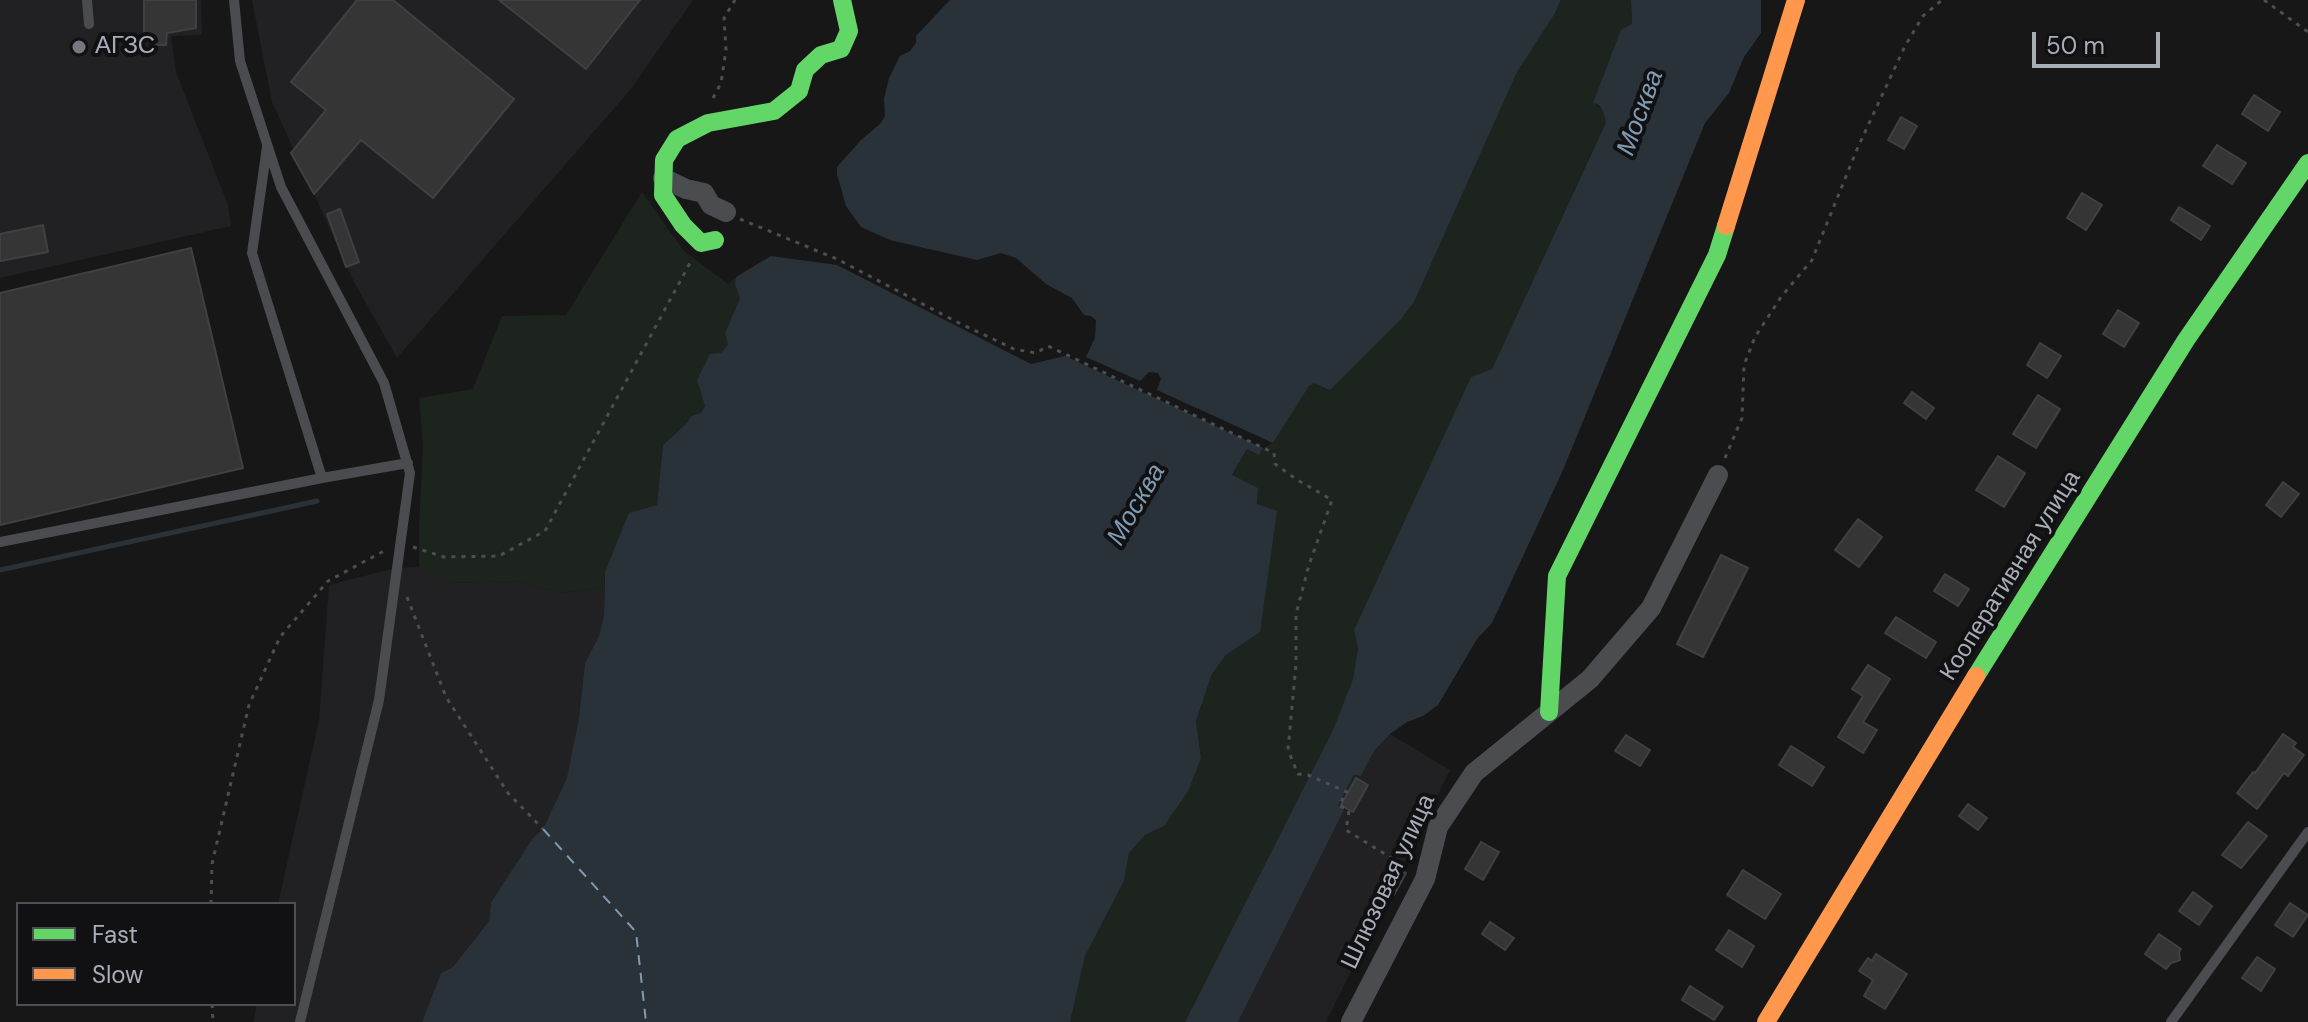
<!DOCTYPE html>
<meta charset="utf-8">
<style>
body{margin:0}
#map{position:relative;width:2308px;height:1022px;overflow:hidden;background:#171717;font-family:"DM Sans",sans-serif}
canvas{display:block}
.legend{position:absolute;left:16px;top:902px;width:280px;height:104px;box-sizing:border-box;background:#111113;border:2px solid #4d4f55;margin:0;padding:10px 14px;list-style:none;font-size:24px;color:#a8adb8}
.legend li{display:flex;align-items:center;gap:16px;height:40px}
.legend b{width:40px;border:2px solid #4d4f55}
.scale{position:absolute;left:2032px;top:32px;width:128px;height:36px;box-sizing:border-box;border:4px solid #a8adb8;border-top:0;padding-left:10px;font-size:24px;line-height:28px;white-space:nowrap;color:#a8adb8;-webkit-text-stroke:6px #111113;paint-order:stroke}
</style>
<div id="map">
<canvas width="2308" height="1022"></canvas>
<ul class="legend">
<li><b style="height:10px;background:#63d668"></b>Fast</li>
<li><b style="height:10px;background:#ff974d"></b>Slow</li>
</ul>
<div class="scale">50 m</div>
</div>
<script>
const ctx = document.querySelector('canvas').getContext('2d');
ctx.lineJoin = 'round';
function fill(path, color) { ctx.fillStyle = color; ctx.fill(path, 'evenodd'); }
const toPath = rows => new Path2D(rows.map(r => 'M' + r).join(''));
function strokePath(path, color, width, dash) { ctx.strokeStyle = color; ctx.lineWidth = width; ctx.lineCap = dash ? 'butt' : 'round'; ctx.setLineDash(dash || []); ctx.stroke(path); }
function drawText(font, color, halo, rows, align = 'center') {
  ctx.font = font + ' "DM Sans",sans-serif'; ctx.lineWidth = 8; ctx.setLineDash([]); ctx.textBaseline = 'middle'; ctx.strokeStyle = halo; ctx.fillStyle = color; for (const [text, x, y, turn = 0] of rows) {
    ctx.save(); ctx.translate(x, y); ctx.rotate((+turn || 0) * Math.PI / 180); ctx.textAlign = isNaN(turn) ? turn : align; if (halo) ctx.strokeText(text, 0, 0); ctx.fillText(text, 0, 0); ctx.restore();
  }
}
fill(toPath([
 [0,0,201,0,202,35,171,36,176,72,228,205,231,226,0,278],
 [252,0,693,0,631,89,397,358,354,282,272,102],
 [419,567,448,583,520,581,560,593,604,588,604,616,599,636,585,663,579,718,568,777,543,829,533,838,491,902,489,921,453,967,441,973,422,1022,253,1022,257,1004,294,1004,294,904,278,904,319,720,329,585,396,568],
 [1390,734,1450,770,1326,1022,1238,1022,1344,810,1337,806,1354,775,1361,776,1374,751]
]), '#212123');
fill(toPath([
 [1561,0,1631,0,1632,24,1594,103,1603,110,1606,121,1492,369,1471,377,1354,630,1358,648,1353,679,1333,730,1185,1022,1070,1022,1085,956,1124,881,1129,853,1145,835,1164,826,1201,758,1196,721,1212,674,1226,655,1260,632,1257,488,1232,476,1247,449,1259,455,1263,448,1273,443,1309,386,1401,319,1414,302,1517,72,1554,15],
 [642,192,684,251,728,284,736,277,735,284,740,298,725,333,728,343,698,386,706,406,701,413,691,416,687,423,663,445,657,505,605,572,604,588,560,593,520,581,447,583,419,567,419,527,423,445,419,398,473,389,502,316,566,315]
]), '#1d241e');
fill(toPath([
 [950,0,1561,0,1554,15,1517,72,1414,302,1401,319,1330,390,1314,383,1309,386,1273,443,1157,390,1161,379,1158,373,1149,372,1140,381,1086,357,1095,338,1096,320,1091,316,1084,315,1072,298,1046,284,1016,258,1001,253,977,260,890,240,861,227,846,206,837,174,837,167,861,140,880,124,885,116,884,99,889,78,900,56,910,51,916,43,916,36],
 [1631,0,1761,0,1761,33,1744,57,1729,93,1705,123,1563,470,1492,623,1477,639,1438,705,1423,716,1407,722,1390,734,1374,751,1361,776,1354,775,1338,805,1344,810,1238,1022,1185,1022,1333,730,1353,679,1358,648,1354,630,1471,377,1492,369,1606,122,1603,111,1599,105,1593,103,1621,30,1632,24],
 [771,256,837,265,1031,364,1065,356,1263,448,1259,455,1247,449,1232,475,1258,488,1257,504,1277,511,1260,632,1226,655,1212,674,1196,721,1201,758,1188,791,1164,826,1145,835,1129,853,1124,881,1085,956,1070,1022,422,1022,441,973,453,967,489,921,491,902,533,838,543,829,567,778,579,718,585,663,599,636,604,616,605,572,629,513,657,505,663,445,687,423,691,416,701,413,705,406,697,380,710,354,721,353,728,344,725,333,740,298,735,284,736,277]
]), '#2a3239');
strokePath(toPath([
 [0,570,317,501]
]), '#2a3239', 5);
strokePath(toPath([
 [543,829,636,932,646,1022]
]), '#7f9bb3', 2, [10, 8]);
const building = toPath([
 [144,0,196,0,196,28,167,33,166,45,154,45,144,33,144,0],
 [357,0,393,0,514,99,433,198,361,140,314,194,291,153,326,110,291,82,357,0],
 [499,0,640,0,586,69,499,0],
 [2254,95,2280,112,2268,131,2242,114,2254,95],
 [1901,117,1917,126,1904,149,1888,140,1901,117],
 [2217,145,2246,163,2232,184,2203,166,2217,145],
 [2082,193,2102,205,2086,230,2067,218,2082,193],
 [2179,207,2210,226,2201,240,2171,220,2179,207],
 [340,209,359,262,346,267,327,214,340,209],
 [43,225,48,252,0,261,0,234,43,225],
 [191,248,243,468,0,525,0,293,191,248],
 [2118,310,2139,323,2124,347,2103,334,2118,310],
 [2040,343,2061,356,2047,378,2027,365,2040,343],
 [1912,392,1934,408,1926,419,1904,403,1912,392],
 [2038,395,2060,409,2036,448,2013,434,2038,395],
 [1998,456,2025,473,2004,507,1976,490,1998,456],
 [2283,482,2299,494,2281,517,2266,505,2283,482],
 [1858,519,1882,537,1859,567,1835,550,1858,519],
 [1721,555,1748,568,1703,657,1677,644,1721,555],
 [1945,574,1969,589,1958,606,1934,591,1945,574],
 [1896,617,1936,642,1926,658,1885,633,1896,617],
 [1868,665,1890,679,1863,722,1877,730,1863,753,1838,737,1863,696,1852,689,1868,665],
 [2283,734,2296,743,2293,747,2304,755,2288,776,2284,773,2257,809,2237,793,2253,772,2255,773,2283,734],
 [1626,735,1650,750,1640,766,1615,751,1626,735],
 [1791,746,1824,767,1812,786,1779,765,1791,746],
 [1356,778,1368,785,1353,812,1341,805,1356,778],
 [1968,804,1987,818,1978,830,1959,816,1968,804],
 [2248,822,2267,836,2241,868,2222,855,2248,822],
 [1481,842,1499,852,1483,880,1465,869,1481,842],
 [1391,865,1406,873,1394,895,1379,887,1391,865],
 [1743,870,1781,894,1765,919,1727,895,1743,870],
 [2193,892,2212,906,2199,925,2179,911,2193,892],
 [2290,903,2308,915,2293,937,2275,925,2290,903],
 [1490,922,1514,938,1505,950,1482,934,1490,922],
 [1729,930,1754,946,1742,967,1716,950,1729,930],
 [2159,934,2181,949,2179,952,2180,960,2171,963,2166,969,2145,954,2159,934],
 [1876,954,1907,974,1885,1009,1864,996,1873,980,1859,971,1868,958,1872,961,1876,954],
 [2257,957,2275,969,2261,991,2242,978,2257,957],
 [1690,986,1723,1007,1714,1020,1682,1000,1690,986]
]);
fill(building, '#353536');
strokePath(building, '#3f4043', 2);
strokePath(toPath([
 [2264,0,2308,32],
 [713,98,721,83,726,50,724,18,735,0],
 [740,219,837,259,957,322,1014,349,1036,353,1048,346,1274,453,1275,464,1296,479,1332,500,1309,565,1296,614,1296,664,1288,750,1298,774,1308,775,1347,792,1339,805,1349,811,1346,830,1393,859],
 [1725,458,1742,418,1744,365,1755,337,1781,297,1812,260,1858,147,1905,46,1923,16,1942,0],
 [413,547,444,557,499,556,545,531,690,263],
 [407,597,446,697,508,793,543,829],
 [211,904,212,864,249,705,280,637,328,581,384,551],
 [212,1004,213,1022]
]), '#4d4e52', 3, [4, 6]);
strokePath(toPath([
 [87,0,89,24],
 [234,0,240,61,281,187,384,383,410,473,379,700,300,1022],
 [322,478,408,463],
 [0,542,322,478,252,253,267,147],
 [2171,1022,2308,832]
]), '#4b4c50', 10);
strokePath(toPath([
 [663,178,686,189,704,193,711,205,726,212],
 [1351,1022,1425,879,1438,827,1474,773,1590,679,1651,608,1718,475]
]), '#4b4c50', 20);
strokePath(toPath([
 [715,240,701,243,683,225,663,195,664,160,677,139,708,123,774,111,799,91,805,70,821,55,841,49,849,31,842,0],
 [1976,676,2186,340,2308,163],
 [1549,712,1557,576,1717,255,1726,226]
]), '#63d668', 18);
strokePath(toPath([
 [1726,226,1796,0],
 [1766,1022,1976,676]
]), '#ff974d', 18);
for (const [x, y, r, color] of [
 [79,47,8,"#757880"]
]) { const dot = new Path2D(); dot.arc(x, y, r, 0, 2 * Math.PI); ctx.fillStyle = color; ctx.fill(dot); strokePath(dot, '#111113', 3); }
drawText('24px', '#a8adb8', '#111113', [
 ["АГЗС",95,47]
], 'left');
drawText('24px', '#a8adb8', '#111113', [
 ["Кооперативная улица",2011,576,-58],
 ["Шлюзовая улица",1389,882,-65]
]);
drawText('italic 26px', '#7f9bb3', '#111113', [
 ["Москва",1641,113,-70],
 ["Москва",1137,505,-60]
]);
</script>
